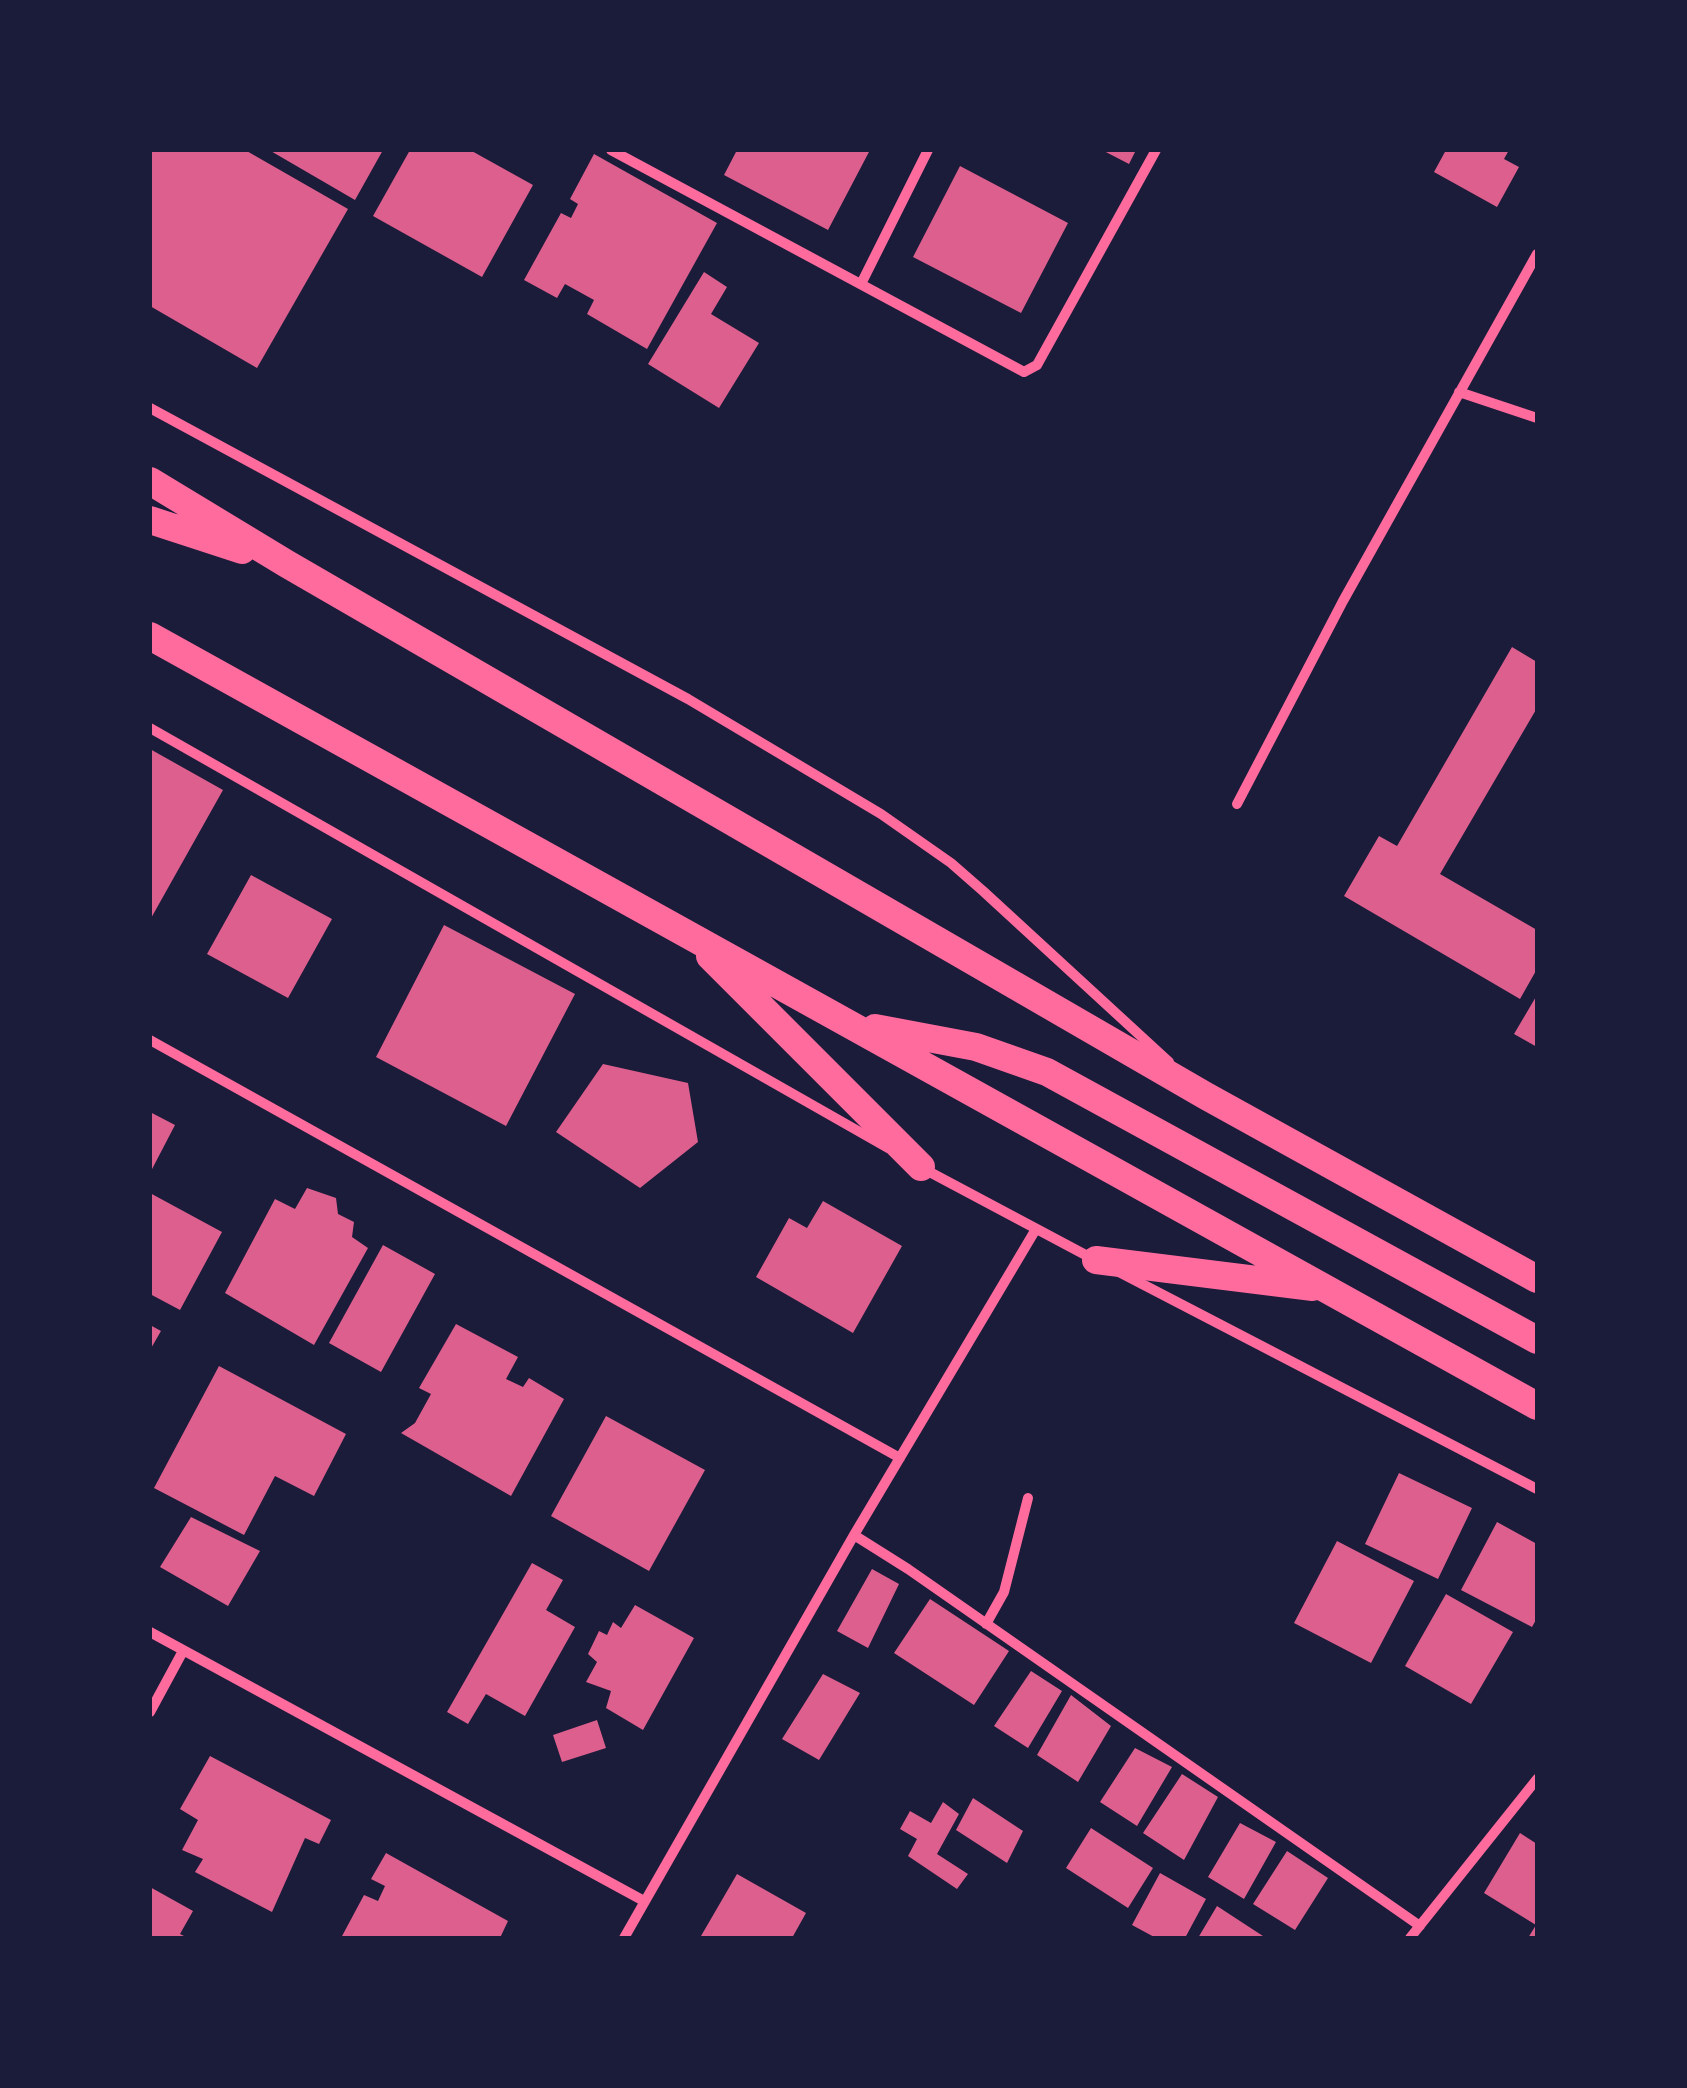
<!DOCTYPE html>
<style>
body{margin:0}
#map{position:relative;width:1687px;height:2088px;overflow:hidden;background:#1b1b3a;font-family:"PT Sans Narrow",sans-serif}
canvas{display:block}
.frame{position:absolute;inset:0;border:152px solid #1b1b3a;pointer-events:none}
</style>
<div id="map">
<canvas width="1687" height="2088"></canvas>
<div class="frame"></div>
</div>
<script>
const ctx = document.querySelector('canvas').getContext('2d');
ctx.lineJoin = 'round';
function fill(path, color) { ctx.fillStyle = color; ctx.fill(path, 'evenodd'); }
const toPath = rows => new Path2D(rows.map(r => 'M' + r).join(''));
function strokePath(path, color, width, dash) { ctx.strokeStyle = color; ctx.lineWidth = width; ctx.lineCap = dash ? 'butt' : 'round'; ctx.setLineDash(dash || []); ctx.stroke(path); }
fill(toPath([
 [150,150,245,150,348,209,257,368,150,306],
 [269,150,383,150,355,200],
 [410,150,470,150,533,185,482,277,373,216],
 [737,150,870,150,828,230,724,175],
 [1102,150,1136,150,1129,164],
 [1446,150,1509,150,1504,159,1519,167,1497,207,1434,172],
 [594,154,717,223,647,349,587,314,594,300,565,284,557,298,524,280,561,213,571,218,578,204,570,199],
 [960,166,1068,223,1021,313,913,257],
 [704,272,727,287,711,314,759,343,719,408,648,364],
 [1512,647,1537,662,1537,708,1440,874,1537,930,1537,969,1520,999,1344,896,1379,836,1397,846],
 [150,749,223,790,150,920],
 [251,875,332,919,288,998,207,954],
 [444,925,575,994,506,1126,376,1057],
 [1537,995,1537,1047,1514,1034],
 [603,1064,688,1083,698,1142,640,1188,556,1132],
 [150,1112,175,1125,150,1173],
 [307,1188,336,1198,338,1214,354,1222,352,1237,368,1248,314,1345,225,1293,275,1199,295,1209],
 [150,1193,222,1232,180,1310,150,1294],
 [823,1201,902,1246,853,1333,756,1277,789,1218,807,1228],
 [383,1245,435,1274,381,1372,329,1343],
 [456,1324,518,1357,506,1379,523,1387,529,1378,564,1399,511,1496,401,1433,415,1423,431,1394,419,1388],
 [150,1325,161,1331,150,1350],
 [219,1366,346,1434,314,1496,275,1476,244,1535,154,1488],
 [606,1416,705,1470,649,1571,551,1516],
 [1399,1473,1472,1508,1438,1579,1365,1544],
 [191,1517,260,1551,228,1606,160,1567],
 [1497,1522,1537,1544,1537,1618,1532,1627,1461,1590],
 [1337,1541,1414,1581,1371,1663,1294,1623],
 [532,1563,563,1580,546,1610,575,1627,525,1716,486,1694,468,1724,447,1712],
 [872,1569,899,1584,868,1648,837,1631],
 [1446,1594,1513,1632,1471,1704,1405,1666],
 [930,1599,1009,1651,974,1705,894,1653],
 [635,1605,694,1638,643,1730,606,1708,611,1691,586,1682,597,1662,588,1654,599,1631,607,1635,613,1622,621,1628],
 [1031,1671,1062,1691,1028,1748,994,1726],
 [823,1674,860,1693,819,1760,782,1739],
 [1071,1695,1111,1726,1078,1782,1037,1755],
 [597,1720,606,1748,562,1762,553,1735],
 [1135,1748,1172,1767,1137,1826,1100,1802],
 [210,1756,331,1820,319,1844,305,1838,272,1912,195,1872,203,1859,182,1850,198,1820,180,1809],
 [1182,1774,1218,1797,1184,1860,1143,1833],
 [973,1798,1023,1831,1007,1863,956,1830],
 [943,1802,959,1814,937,1854,968,1874,957,1889,908,1856,917,1839,900,1829,910,1811,931,1823],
 [1240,1823,1276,1842,1244,1899,1208,1877],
 [1091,1828,1153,1868,1128,1908,1066,1868],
 [1520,1833,1537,1844,1537,1938,1528,1938,1536,1925,1484,1893],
 [1287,1851,1328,1878,1295,1930,1253,1904],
 [386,1853,508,1921,500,1938,341,1938,364,1895,378,1901,385,1886,371,1879],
 [1160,1873,1206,1899,1185,1938,1156,1938,1132,1925],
 [737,1874,806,1913,792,1938,701,1936],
 [150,1887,193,1911,180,1934,188,1938,150,1938],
 [1217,1906,1266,1938,1198,1938]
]), '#dd5f8e');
strokePath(toPath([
 [611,150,1024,372,1037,365,1156,150],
 [861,284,928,150],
 [1459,392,1537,418],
 [150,408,688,699,881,814,951,863,983,891,1169,1062],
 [150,728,888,1148],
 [1237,804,1343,601,1537,254],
 [150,1040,900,1458],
 [924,1169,1095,1260],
 [1119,1272,1537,1489],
 [854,1535,908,1569,1420,1926],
 [986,1624,1004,1592,1028,1498],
 [150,1632,644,1901],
 [150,1712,183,1651],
 [624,1938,854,1535,1036,1229],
 [1410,1938,1537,1779]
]), '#ff6b9d', 10);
strokePath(toPath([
 [150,481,287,564,1206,1096,1537,1279],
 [150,520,242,550],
 [150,636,1537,1406],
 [710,956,921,1167],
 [875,1028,976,1047,1047,1072,1537,1340],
 [1096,1260,1313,1287]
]), '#ff6b9d', 28);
</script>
